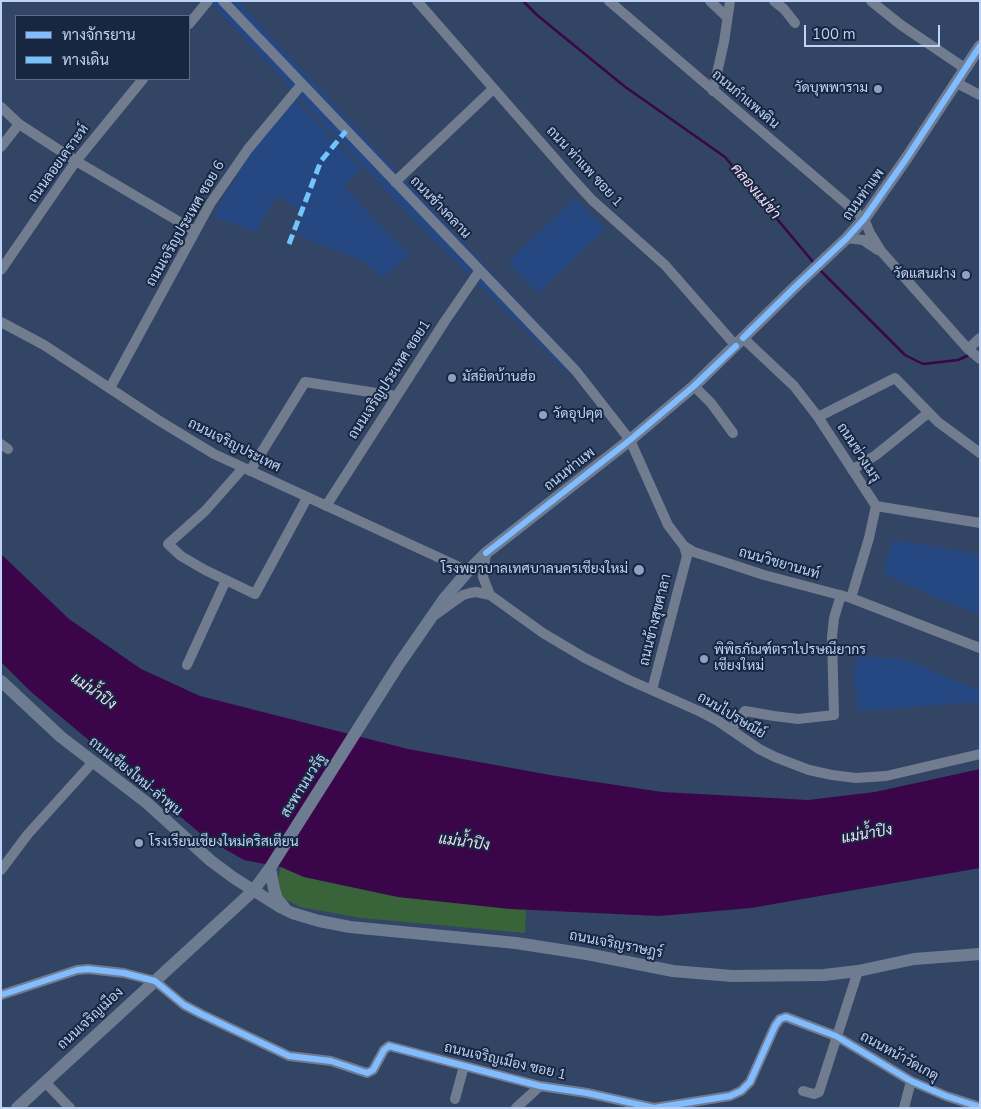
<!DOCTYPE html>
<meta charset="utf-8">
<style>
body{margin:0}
#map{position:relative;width:981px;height:1109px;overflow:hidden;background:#324564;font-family:"Nunito Sans",Sarabun,sans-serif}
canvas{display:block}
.frame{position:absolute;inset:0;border:2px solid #bed3f5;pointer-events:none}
.legend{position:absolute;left:15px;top:15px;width:175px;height:65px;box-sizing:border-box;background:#182741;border:1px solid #5a6c89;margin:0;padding:6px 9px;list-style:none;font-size:15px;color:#bed3f5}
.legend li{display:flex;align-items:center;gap:10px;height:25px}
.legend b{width:25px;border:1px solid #5a6c89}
.scale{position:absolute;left:804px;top:25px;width:136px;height:22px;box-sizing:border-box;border:2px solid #bed3f5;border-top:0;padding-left:6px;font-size:15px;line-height:18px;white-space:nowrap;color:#bed3f5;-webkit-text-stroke:4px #182741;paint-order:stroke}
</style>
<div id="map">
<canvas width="981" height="1109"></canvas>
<div class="frame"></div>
<ul class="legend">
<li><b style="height:6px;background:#80bcff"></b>ทางจักรยาน</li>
<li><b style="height:6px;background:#73c3fd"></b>ทางเดิน</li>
</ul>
<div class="scale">100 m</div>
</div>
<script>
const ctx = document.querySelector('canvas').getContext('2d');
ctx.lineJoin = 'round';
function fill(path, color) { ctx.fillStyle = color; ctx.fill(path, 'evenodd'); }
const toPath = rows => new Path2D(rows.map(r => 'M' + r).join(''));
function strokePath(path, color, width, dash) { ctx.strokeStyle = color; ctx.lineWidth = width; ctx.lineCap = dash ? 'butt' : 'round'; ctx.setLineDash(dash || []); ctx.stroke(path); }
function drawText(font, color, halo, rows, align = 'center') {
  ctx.font = font + ' "Nunito Sans",Sarabun,sans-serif'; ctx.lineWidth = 4; ctx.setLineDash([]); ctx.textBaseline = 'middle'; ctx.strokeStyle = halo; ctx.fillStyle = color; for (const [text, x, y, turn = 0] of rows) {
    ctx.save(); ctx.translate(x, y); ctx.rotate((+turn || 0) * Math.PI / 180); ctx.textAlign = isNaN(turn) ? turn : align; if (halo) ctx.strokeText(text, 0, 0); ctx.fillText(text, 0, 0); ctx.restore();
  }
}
fill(toPath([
 [209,1,238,1,576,364,567,372,408,214],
 [296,100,361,169,344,187,409,255,383,278,362,260,296,235,304,212,277,196,256,232,214,217,223,199,252,150],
 [575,198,605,229,538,293,508,262],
 [893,540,973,553,980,556,980,614,943,601,883,573],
 [869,657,904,659,980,691,980,702,858,711,854,676,856,658]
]), '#254782');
fill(toPath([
 [281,867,304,877,398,897,526,909,525,933,361,918,300,907,274,893]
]), '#396339');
fill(toPath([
 [1,554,69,619,141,669,200,696,408,749,550,775,662,792,808,800,875,792,980,769,980,868,751,908,659,916,510,909,398,897,304,877,281,867,244,860,207,839,30,691,1,662]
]), '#3a0649');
strokePath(toPath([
 [523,1,537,15,624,86,725,157,814,263],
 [819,269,905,355,923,364,958,360,969,355]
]), '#3a0649', 2.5);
strokePath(toPath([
 [223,1,576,371,630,440,668,525,684,546,694,552,764,575,851,598,980,648],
 [417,1,571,177,592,200,665,265,736,346],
 [609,1,864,219,870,233,881,251,968,349,980,359],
 [710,1,727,17],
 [774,1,784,9,795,23],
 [871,1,901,25,966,69],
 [189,24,208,1],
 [957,83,980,95],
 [713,91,724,42,730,1],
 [1,107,19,124,76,161,195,231],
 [1,147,19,124],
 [395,182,493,89],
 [847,238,863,240,878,250],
 [1,270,76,161,143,79],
 [1,322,44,345,158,420,214,454,468,571],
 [743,338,794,386,818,417,876,506,980,523],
 [968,349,980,338],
 [694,386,711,403,733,433],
 [110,388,210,204,248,149,302,84],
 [818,417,895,378,938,422,980,453],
 [1,444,8,449],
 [243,468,205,511,168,544,181,556,205,570,255,594,307,498],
 [852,470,876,455,928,413],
 [250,471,305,382,396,396],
 [326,506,445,321,480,270],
 [486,553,483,577,490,595],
 [851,598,869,538,876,506],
 [435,615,463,595,470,593,476,592,490,595,543,633,585,658,629,680,701,712,718,721,759,749,775,757,809,770,832,775,856,778,886,776,980,754],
 [187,665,226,580],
 [652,690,687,556,684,546],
 [731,730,745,711,774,716,798,719,834,715,832,637,834,618,841,595],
 [1,870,28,834,93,762],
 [1,995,77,970,88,969,124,973,155,981,184,1005,201,1014,289,1056,331,1061,367,1073,373,1070,384,1050,389,1046,540,1086,587,1093,654,1108,730,1096,741,1091,750,1082,775,1026,780,1019,786,1017,836,1036,911,1081,946,1096,980,1107],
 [45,1082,70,1108],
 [803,1091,814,1094,819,1092,858,971],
 [455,1099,464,1066],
 [516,1108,540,1086],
 [904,1108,911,1081]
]), '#717c8f', 10);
strokePath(toPath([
 [1,681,61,737,147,803,211,861,234,878,280,907,292,913,319,921,350,927,516,943,587,954,673,971,732,976,824,975,858,971,914,959,980,954],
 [270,868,274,889,277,899,284,907],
 [17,1108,253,891,270,868,399,664,444,599,468,571,486,553,630,440,694,386,796,286,847,238,864,219,906,159,980,46]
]), '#6e7c92', 12);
strokePath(toPath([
 [289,244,321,161,346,131]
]), '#73c3fd', 5, [10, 5]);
strokePath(toPath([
 [743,338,796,286,847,238,864,219,906,159,980,46],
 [486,553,630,440,694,386,736,346],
 [1,995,77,970,88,969,124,973,155,981,184,1005,201,1014,289,1056,331,1061,367,1073,373,1070,384,1050,389,1046,540,1086,587,1093,654,1108,730,1096,741,1091,750,1082,775,1026,780,1019,786,1017,836,1036,911,1081,946,1096,980,1107]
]), '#80bcff', 6);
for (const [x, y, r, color] of [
 [878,89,5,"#8da1c2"],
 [966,275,5,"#8da1c2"],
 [452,378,5,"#8da1c2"],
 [543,415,5,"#8da1c2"],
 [639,570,6,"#8da1c2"],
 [704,659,5,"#8da1c2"],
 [139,843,5,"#8da1c2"]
]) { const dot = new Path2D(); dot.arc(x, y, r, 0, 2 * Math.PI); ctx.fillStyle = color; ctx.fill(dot); strokePath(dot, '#182741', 2); }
drawText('14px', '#bed3f5', '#182741', [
 ["วัดบุพพาราม",868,89,"right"],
 ["วัดแสนฝาง",956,275,"right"],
 ["มัสยิดบ้านฮ่อ",462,378],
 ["วัดอุปคุต",553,415],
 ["โรงพยาบาลเทศบาลนครเชียงใหม่",628,570,"right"],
 ["พิพิธภัณฑ์ตราไปรษณียากร",714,651],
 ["เชียงใหม่",714,667],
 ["โรงเรียนเชียงใหม่คริสเตียน",149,843]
], 'left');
drawText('14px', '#bed3f5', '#182741', [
 ["ถนนกำแพงดิน",745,100,40],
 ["ถนนลอยเคราะห์",59,164,-54],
 ["ถนน ท่าแพ ซอย 1",584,167,47],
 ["ถนนท่าแพ",864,195,-54],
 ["ถนนช้างคลาน",440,208,46],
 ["ถนนเจริญประเทศ ซอย 6",186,224,-60],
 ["ถนนเจริญประเทศ ซอย1",390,380,-57],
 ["ถนนเจริญประเทศ",234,446,27],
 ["ถนนข่วงเมรุ",858,453,57],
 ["ถนนท่าแพ",570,470,-38],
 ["ถนนวิชยานนท์",779,564,16],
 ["ถนนข้างสุขศาลา",656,620,-76],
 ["ถนนไปรษณีย์",731,716,31],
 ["ถนนเชียงใหม่-ลำพูน",135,777,39],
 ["สะพานนวรัฐ",304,786,-58],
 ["ถนนเจริญราษฎร์",616,945,11],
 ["ถนนเจริญเมือง",91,1019,-43],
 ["ถนนหน้าวัดเกตุ",899,1057,29],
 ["ถนนเจริญเมือง ซอย 1",505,1062,13]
]);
drawText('italic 15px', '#f0ddf3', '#182741', [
 ["คลองแม่ข่า",755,192,50],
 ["แม่น้ำปิง",93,692,35],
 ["แม่น้ำปิง",867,835,-10],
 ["แม่น้ำปิง",464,843,8]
]);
</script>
